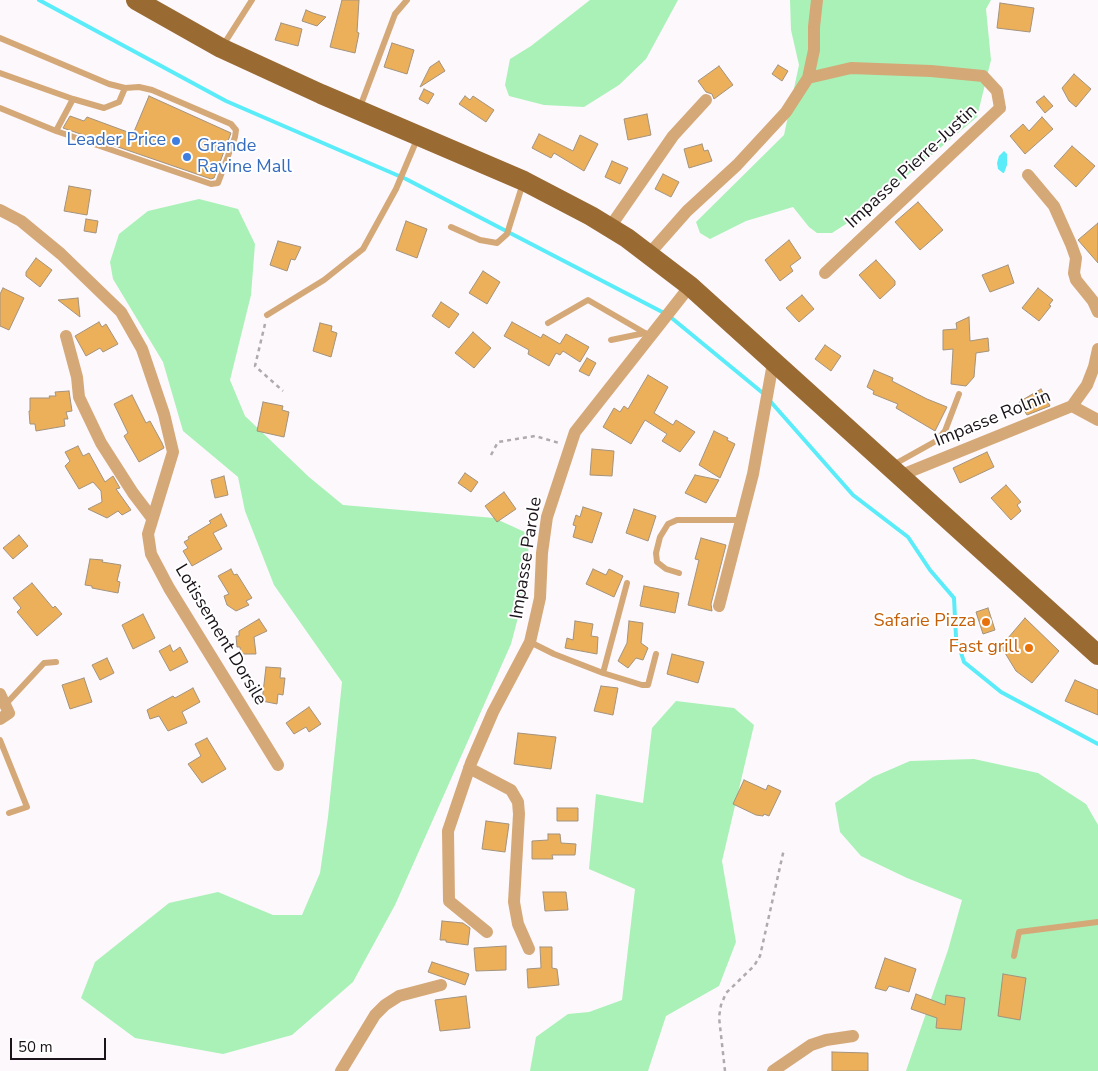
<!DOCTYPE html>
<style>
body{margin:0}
#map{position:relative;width:1098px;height:1071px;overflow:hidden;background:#fdf8fc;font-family:"Nunito Sans",sans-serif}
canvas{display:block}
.scale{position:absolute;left:10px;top:1038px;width:96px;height:22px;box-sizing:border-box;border:2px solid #1b141a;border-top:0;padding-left:6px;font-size:15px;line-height:18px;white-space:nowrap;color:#1b141a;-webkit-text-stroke:4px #fff;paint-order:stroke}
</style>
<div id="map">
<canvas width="1098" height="1071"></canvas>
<div class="scale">50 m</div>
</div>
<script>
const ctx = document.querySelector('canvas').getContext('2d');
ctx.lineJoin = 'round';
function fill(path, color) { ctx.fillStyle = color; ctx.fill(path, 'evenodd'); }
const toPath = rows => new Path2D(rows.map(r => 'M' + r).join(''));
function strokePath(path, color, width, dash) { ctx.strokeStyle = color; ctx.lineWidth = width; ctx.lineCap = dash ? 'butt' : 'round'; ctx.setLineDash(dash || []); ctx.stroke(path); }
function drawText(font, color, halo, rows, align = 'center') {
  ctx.font = font + ' "Nunito Sans",sans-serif'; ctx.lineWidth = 4; ctx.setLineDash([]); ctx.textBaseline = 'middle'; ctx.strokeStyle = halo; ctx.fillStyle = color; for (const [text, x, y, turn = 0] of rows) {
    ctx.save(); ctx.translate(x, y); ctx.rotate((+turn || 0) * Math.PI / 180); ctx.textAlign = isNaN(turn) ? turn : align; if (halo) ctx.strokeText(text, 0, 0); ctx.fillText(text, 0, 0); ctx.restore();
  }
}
fill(toPath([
 [590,0,678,0,646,59,619,85,584,107,544,105,509,96,505,85,510,59,531,46],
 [790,0,991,0,986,9,991,60,977,117,860,215,832,233,817,233,809,227,793,207,746,221,710,239,700,233,696,222,784,135,799,65,791,30],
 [199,199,238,209,255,244,251,295,230,380,245,416,309,477,343,505,494,518,527,533,530,572,511,644,395,905,353,982,292,1035,223,1054,135,1038,81,998,95,962,169,903,218,892,273,915,302,915,320,873,328,817,342,682,274,585,245,511,238,477,183,431,163,362,113,279,110,262,119,234,148,211],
 [676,701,734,708,754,725,722,861,736,942,719,986,666,1016,648,1071,530,1071,536,1037,568,1014,589,1012,622,1000,635,889,589,869,596,794,643,803,652,728],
 [974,759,1038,773,1086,804,1098,825,1098,1071,906,1071,948,950,962,900,907,878,861,856,840,832,835,803,873,777,910,761]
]), '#a9f1b7');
fill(toPath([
 [1004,151,1007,154,1007,165,1004,173,1003,173,998,169,997,163,999,156]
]), '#5aecf9');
strokePath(toPath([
 [39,0,226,101,406,179,668,315,764,394],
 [770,401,853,495,908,537,930,570,954,598,956,637,964,662,1001,692,1098,744]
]), '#5aecf9', 4);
const building = toPath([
 [342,0,359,0,357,32,359,33,355,53,330,47,342,0],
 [1000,3,1034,8,1030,32,997,28,1000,3],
 [306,10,313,13,326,17,317,26,302,21,306,10],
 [281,23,302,29,298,46,275,40,281,23],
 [392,43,414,50,407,74,384,67,392,43],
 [439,61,445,71,420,87,430,67,439,61],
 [778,65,788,71,782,81,772,74,778,65],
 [719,66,733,85,714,99,712,94,706,92,698,81,719,66],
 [1074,74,1091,89,1076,107,1069,101,1062,88,1074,74],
 [424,89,434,94,428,104,419,99,424,89],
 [149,96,231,133,214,178,211,179,63,128,70,116,84,121,87,117,133,134,149,96],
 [465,96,470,100,473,96,494,110,486,122,459,104,465,96],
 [1044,96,1053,106,1045,113,1036,102,1044,96],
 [647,114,651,135,628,140,624,119,647,114],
 [1042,117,1053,129,1025,154,1010,136,1023,124,1029,131,1042,117],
 [539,134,573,151,580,135,598,144,584,171,554,153,551,158,532,148,539,134],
 [702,144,704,151,708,150,712,161,689,168,684,149,702,144],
 [1072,146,1095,166,1076,187,1054,166,1072,146],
 [612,161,628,168,620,184,605,177,612,161],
 [663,174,679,182,671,197,655,189,663,174],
 [69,186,91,190,87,215,64,211,69,186],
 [918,202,943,230,920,250,895,222,918,202],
 [86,219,98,221,96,233,84,231,86,219],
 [406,221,427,229,417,258,396,250,406,221],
 [1098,223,1098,263,1078,240,1098,223],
 [789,240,801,258,790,266,793,271,780,281,765,260,789,240],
 [278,241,301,247,295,260,291,259,287,271,270,265,278,241],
 [36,258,52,270,40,287,26,276,26,272,36,258],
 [876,260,895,281,895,285,880,299,859,275,876,260],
 [1008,265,1014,283,990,292,982,275,1008,265],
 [483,271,500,282,487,304,469,293,483,271],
 [3,288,24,298,9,330,0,326,0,294,3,288],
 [1038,288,1053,300,1049,305,1051,306,1039,321,1022,308,1038,288],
 [802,295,814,309,799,322,786,308,802,295],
 [78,298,80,317,58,300,78,298],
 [441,302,459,314,449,328,432,316,441,302],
 [969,317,970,341,988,338,989,351,976,353,974,377,966,386,951,384,953,349,943,350,943,330,957,329,956,323,969,317],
 [99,322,102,327,106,324,118,344,103,352,100,348,86,356,75,336,99,322],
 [512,322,541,338,543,334,560,344,566,334,589,347,580,362,563,351,560,355,556,353,549,366,528,354,529,350,504,336,512,322],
 [320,323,332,326,331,331,337,333,331,357,313,351,320,323],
 [473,332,491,348,474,368,455,353,473,332],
 [825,345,841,356,831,371,815,359,825,345],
 [587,358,596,363,589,376,579,371,587,358],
 [874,370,893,378,892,381,927,399,947,407,935,431,896,408,898,404,873,394,874,391,867,387,874,370],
 [648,375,668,387,654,413,673,425,676,420,695,432,680,452,662,441,667,434,645,420,631,444,603,427,614,408,620,412,624,406,628,409,648,375],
 [1041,389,1050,406,1027,415,1019,402,1041,389],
 [69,391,72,411,66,412,68,419,64,419,65,426,36,431,35,424,30,424,29,411,30,411,30,398,50,398,49,396,56,396,55,392,69,391],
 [132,395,146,423,150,421,162,443,164,448,139,462,124,436,128,433,114,404,132,395],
 [263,402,283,406,282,410,289,412,284,437,257,431,263,402],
 [714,431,728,438,727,440,735,444,720,478,699,465,714,431],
 [78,446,83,456,89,453,105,482,113,476,120,488,116,489,131,510,122,515,118,511,107,518,88,509,102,502,101,491,93,482,79,489,65,466,70,461,65,452,78,446],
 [592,449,614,451,612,476,590,475,592,449],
 [987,452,994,467,960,483,953,468,987,452],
 [465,473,478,482,471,492,458,483,465,473],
 [695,475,719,480,706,503,685,493,695,475],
 [224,476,228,495,215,498,211,480,224,476],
 [1006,485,1021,502,1017,505,1021,511,1011,520,991,498,1006,485],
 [504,492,516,509,497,522,485,506,504,492],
 [583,507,602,513,592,543,573,537,576,526,573,525,576,515,580,517,583,507],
 [634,509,656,516,648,541,626,533,634,509],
 [221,514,227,526,213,533,222,549,192,566,183,551,188,548,184,542,189,539,188,537,211,523,209,521,221,514],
 [19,535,28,546,13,559,3,548,19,535],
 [701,538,726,545,711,604,712,611,688,605,699,560,695,559,701,538],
 [90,559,103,560,102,562,121,565,117,581,120,582,118,593,92,588,92,586,85,585,90,559],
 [231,569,234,575,237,574,252,598,246,601,249,605,236,611,227,605,224,596,229,594,218,576,231,569],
 [593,569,606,575,609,569,623,576,614,597,586,584,593,569],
 [32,583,53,608,55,606,62,614,37,636,17,612,21,608,13,598,32,583],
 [644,586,679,593,675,613,640,606,644,586],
 [988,608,995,630,983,634,976,612,988,608],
 [143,614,155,638,133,649,122,625,143,614],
 [1025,618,1059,651,1032,683,1016,671,1002,648,1002,645,1025,618],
 [259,619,267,631,254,637,256,654,241,654,240,647,237,647,236,636,239,636,239,631,259,619],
 [575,621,593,624,591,636,598,637,597,654,565,648,567,638,573,640,575,621],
 [629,621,643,623,641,643,648,648,643,660,636,658,628,668,618,661,627,643,629,621],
 [170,645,173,652,180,647,188,662,170,671,159,651,170,645],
 [672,654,704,662,698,683,667,674,672,654],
 [107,658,114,673,100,680,92,665,107,658],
 [266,667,281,668,280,678,285,678,283,695,278,694,277,704,262,701,266,667],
 [84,678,92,702,70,709,62,685,84,678],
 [1075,680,1098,690,1098,715,1065,701,1075,680],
 [601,686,618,688,613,715,594,711,601,686],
 [193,688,200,702,182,712,187,723,168,731,159,716,150,719,147,710,173,696,175,698,193,688],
 [309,707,321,724,309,732,306,727,294,734,286,723,309,707],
 [518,733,556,737,551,769,514,764,518,733],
 [207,738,226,769,202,783,188,764,201,756,195,744,207,738],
 [744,780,766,790,768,785,781,791,769,816,764,814,763,816,756,815,733,804,744,780],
 [557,808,578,808,578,821,557,821,557,808],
 [486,821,509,824,505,852,482,849,486,821],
 [548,834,560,834,561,843,576,844,575,855,552,855,553,859,532,859,532,841,548,840,548,834],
 [543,892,566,892,568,910,545,911,543,892],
 [442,921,463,923,470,928,468,945,446,942,446,940,440,940,442,921],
 [506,946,506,970,476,971,474,948,506,946],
 [540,947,552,947,552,968,557,969,559,985,528,988,527,969,541,968,540,947],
 [885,958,916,969,909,992,889,986,886,991,875,988,885,958],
 [432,962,469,974,465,985,428,972,432,962],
 [1003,974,1026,978,1020,1020,998,1016,1003,974],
 [916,994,945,1005,946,995,965,998,961,1030,936,1028,937,1018,911,1009,916,994],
 [466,996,470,1028,440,1031,435,1000,466,996],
 [832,1052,868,1053,868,1071,832,1071,832,1052]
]);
fill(building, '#ecaf5a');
strokePath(building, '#a3937e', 1);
strokePath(toPath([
 [265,324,255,366,283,391],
 [491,455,498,442,535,436,559,443],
 [725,1071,719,1017,721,1005,726,993,754,966,760,956,784,849]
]), '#b0aaaf', 2.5, [4, 4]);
strokePath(toPath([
 [0,38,109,84,125,88,119,102,104,108,73,99,56,131,0,108],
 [222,47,252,0],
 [0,73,73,99],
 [360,107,395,14,407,0],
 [56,131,211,184,218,183,235,137,236,130,231,124,152,90,139,87,125,88],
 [451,227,480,240,497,243,507,234,523,183],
 [267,315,324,280,363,249,396,189,418,137],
 [548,323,588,300,645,333],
 [611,340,645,333],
 [893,465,936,441,945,431,959,394],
 [679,573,666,569,657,562,656,553,660,537,668,524,677,520,741,520],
 [530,642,554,654,603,673,627,583],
 [603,673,642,685,648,685,656,654],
 [5,705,44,663,56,662],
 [0,740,27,807,9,813],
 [1014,956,1019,932,1098,922]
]), '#d5a878', 6);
strokePath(toPath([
 [808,78,814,50,814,27,817,0],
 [1028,175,1054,206,1071,244,1076,258,1074,273,1076,280,1093,301,1098,312],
 [0,210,21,221,61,254,121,312,142,349,164,414,173,452,148,534,151,554,169,588,278,765],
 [610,227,673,136,706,100],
 [649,254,687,211,737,165,786,112,808,78,851,68,931,71,983,76,997,91,1000,108,825,273],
 [66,336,77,377,79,397,101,443,133,493,152,518],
 [1072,406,1087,385,1094,367,1098,349],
 [899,476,1072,406,1098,420],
 [719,606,753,474,773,363],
 [0,694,9,713,0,719],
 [469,768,511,790,518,802,519,814,514,902,518,924,529,949],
 [487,932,449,901,448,831,471,763,493,712,530,642,540,598,542,553,547,517,575,432,690,286],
 [341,1071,375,1015,385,1005,399,996,441,985],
 [773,1071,811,1045,826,1040,853,1036]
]), '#d5a878', 12);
strokePath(toPath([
 [136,0,221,48,321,94,524,181,591,216,627,238,690,286,1098,655]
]), '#9a6a33', 20);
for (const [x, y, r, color] of [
 [176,141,5,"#3f7fe0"],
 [187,157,5,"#3f7fe0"],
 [986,622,5,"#e8710a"],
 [1029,648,5,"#e8710a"]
]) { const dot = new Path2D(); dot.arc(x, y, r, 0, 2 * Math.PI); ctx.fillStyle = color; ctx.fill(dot); strokePath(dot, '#fff', 2); }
drawText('18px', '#366cbe', '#fff', [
 ["Leader Price",166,141],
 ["Grande",197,147,"left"],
 ["Ravine Mall",197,168,"left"]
], 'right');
drawText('18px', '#1b141a', '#fff', [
 ["Impasse Pierre-Justin",912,167,-43],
 ["Impasse Rolnin",993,419,-22],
 ["Impasse Parole",527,558,-81],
 ["Lotissement Dorsile",220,635,59]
]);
drawText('18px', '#c56008', '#fff', [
 ["Safarie Pizza",976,622],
 ["Fast grill",1019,648]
], 'right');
</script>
